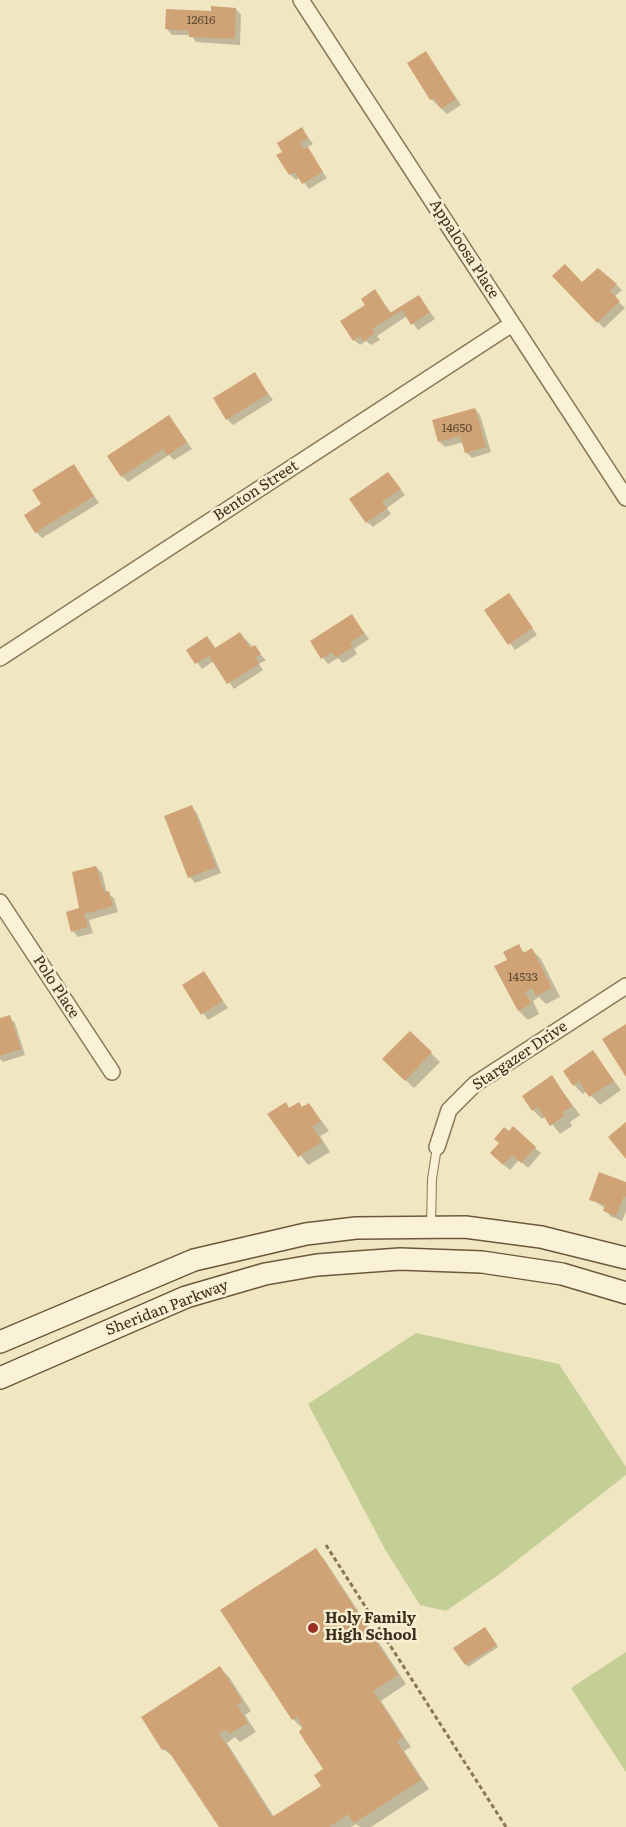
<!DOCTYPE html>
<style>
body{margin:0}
canvas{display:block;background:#f0e6c2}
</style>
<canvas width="626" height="1827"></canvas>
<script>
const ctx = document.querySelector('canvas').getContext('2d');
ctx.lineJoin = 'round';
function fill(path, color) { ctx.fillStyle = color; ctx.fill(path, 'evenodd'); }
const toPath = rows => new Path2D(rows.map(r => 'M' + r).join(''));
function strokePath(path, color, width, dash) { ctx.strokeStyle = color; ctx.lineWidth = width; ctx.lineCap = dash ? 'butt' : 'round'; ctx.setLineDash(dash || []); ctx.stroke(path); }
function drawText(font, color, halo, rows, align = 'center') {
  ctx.font = font + ' Literata,serif'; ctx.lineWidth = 5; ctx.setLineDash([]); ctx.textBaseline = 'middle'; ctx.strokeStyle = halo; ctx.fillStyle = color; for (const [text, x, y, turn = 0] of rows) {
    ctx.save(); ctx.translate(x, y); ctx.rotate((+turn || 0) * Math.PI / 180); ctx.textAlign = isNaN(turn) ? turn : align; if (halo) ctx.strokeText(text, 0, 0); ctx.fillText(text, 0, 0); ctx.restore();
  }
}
fill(toPath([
 [416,1333,559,1364,626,1467,626,1475,497,1576,446,1611,420,1605,386,1551,308,1404],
 [626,1652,626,1772,571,1688]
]), '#c4cf95');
fill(toPath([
 [236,9,241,15,240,45,196,42,191,35,172,35,167,29,213,13],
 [426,53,461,105,447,114,431,99],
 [302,129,313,144,306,148,327,178,309,189,300,177,296,180,290,174,284,152],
 [555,277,582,284,608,277,622,290,614,297,625,308,604,328],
 [375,291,392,314,419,297,435,319,418,330,407,316,377,336,380,340,371,345,366,341,360,345,354,340],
 [254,374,273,400,233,425,227,419],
 [475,409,480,415,491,452,472,458,466,452,464,442,445,447,439,441],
 [174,423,192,449,174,460,169,455,128,482,122,476],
 [74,466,99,503,42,538,36,532,43,505],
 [388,473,405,495,387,508,391,514,373,527,367,522],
 [514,601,537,635,515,650,486,610],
 [352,616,369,639,354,649,357,654,343,663,338,658,328,664,323,658],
 [240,634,266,660,259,664,263,670,234,689,214,661,202,669,188,650,207,638,216,649],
 [191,807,197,813,221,873,195,883,190,877],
 [96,867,102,873,107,893,114,898,118,912,89,920,93,933,78,937,73,931],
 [518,946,526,954,532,950,541,959,560,997,546,1004,539,997,533,1001,539,1014,528,1020,519,1011,496,967,509,960],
 [203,973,228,1008,208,1020,184,985],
 [9,1017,15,1023,25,1055,3,1062,0,1059,0,1020],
 [410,1033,440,1062,414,1088,384,1059],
 [593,1052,621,1090,600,1105,587,1091,583,1094,574,1085],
 [552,1077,580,1115,570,1122,572,1126,560,1134,546,1116,542,1119,533,1110],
 [285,1104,290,1109,303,1108,309,1104,329,1131,320,1136,330,1152,308,1165,269,1114],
 [535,1148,541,1153,528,1168,519,1160,510,1170,497,1159],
 [626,1183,626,1211,622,1221,610,1216,605,1208,591,1199],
 [315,1550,324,1559,406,1684,381,1701,411,1747,404,1751,429,1789,371,1827,360,1827,356,1824,351,1827,221,1827,175,1758,163,1749,220,1668,229,1677,251,1711,245,1715,256,1732,240,1742,235,1737,227,1743,274,1817,323,1786,325,1769,303,1729,293,1719],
 [487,1631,498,1647,468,1667,455,1648]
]), '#0003');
fill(toPath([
 [211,6,236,8,235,39,189,37,189,31,165,29,166,9,211,11],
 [426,51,456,99,441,109,434,98,430,100,407,63],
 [302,127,308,138,300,143,304,149,308,147,323,172,302,184,295,172,289,175,276,155,282,152,277,143],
 [565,264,582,282,598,268,617,284,610,291,620,301,597,323,552,276],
 [375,289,390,313,419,295,430,312,411,325,402,310,372,329,375,333,364,341,360,336,353,341,340,321,365,305,361,299],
 [255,372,268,394,226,420,213,398],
 [475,408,486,447,465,453,460,436,438,442,432,420],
 [169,415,187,442,167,456,163,449,121,477,107,456],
 [74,464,94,496,35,533,24,515,41,504,32,490],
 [388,472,401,489,382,502,387,508,366,523,349,499],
 [509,593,533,628,508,645,484,610],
 [352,614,364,633,350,643,353,647,336,658,332,652,321,659,310,641],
 [240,632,250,648,255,645,261,654,255,658,259,664,227,684,209,656,195,664,186,650,207,636,215,648],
 [192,805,216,867,188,878,164,816],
 [96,866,104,892,109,891,113,906,84,914,88,927,71,932,66,912,79,908,72,872],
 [519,944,523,953,532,948,552,988,536,996,532,988,525,992,531,1004,518,1011,494,966,507,960,503,952],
 [204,971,223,1001,201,1015,182,985],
 [10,1015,21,1049,0,1056,0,1018],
 [626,1024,626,1077,602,1039],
 [410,1031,432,1052,405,1081,382,1059],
 [593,1050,614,1081,589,1097,579,1081,573,1086,563,1071],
 [552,1075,572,1106,562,1113,564,1116,550,1126,538,1107,532,1111,522,1096],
 [286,1102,289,1108,299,1102,302,1107,309,1103,321,1121,312,1127,322,1142,298,1157,267,1114],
 [626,1122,626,1159,608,1137],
 [513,1126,536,1147,521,1163,512,1155,503,1165,490,1153,499,1143,494,1139,504,1127,509,1131],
 [599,1172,626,1182,626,1197,624,1196,616,1216,603,1211,605,1205,589,1200],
 [316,1548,398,1675,373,1691,403,1737,397,1742,421,1780,354,1823,348,1814,329,1827,219,1827,167,1749,162,1750,141,1717,220,1666,243,1702,237,1705,248,1723,229,1734,226,1729,219,1733,272,1817,321,1786,314,1775,323,1769,299,1732,303,1727,297,1717,292,1720,220,1610],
 [485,1627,497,1645,465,1665,453,1648]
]), '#d0a376');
const service = toPath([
 [431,1226,432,1179,437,1147]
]);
const minor = toPath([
 [301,0,626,498],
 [0,658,512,324],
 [0,902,112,1072],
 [437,1147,449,1110,475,1084,626,986]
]);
const secondary = toPath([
 [0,1342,194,1260,306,1234,356,1228,465,1227,541,1237,626,1258],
 [0,1378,186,1297,265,1274,317,1265,400,1259,482,1262,562,1274,626,1293]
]);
strokePath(service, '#8b7758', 10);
strokePath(minor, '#8b7758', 18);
strokePath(secondary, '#6d583b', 24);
strokePath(toPath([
 [326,1545,506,1827]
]), '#8b7758', 3, [4.5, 3]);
strokePath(service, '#faf2d6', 8);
strokePath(minor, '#faf2d6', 15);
strokePath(secondary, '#faf2d6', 21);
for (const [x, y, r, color] of [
 [313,1628,6,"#9d2e25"]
]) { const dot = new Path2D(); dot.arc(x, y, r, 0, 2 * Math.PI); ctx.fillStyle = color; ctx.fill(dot); strokePath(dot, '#f7efd2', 2); }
drawText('12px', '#604b33', null, [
 ["12616",201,20],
 ["14650",457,428],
 ["14533",523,977]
]);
drawText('15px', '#3a2e1d', '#f7efd2', [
 ["Appaloosa Place",464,249,57],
 ["Benton Street",256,491,-33],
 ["Polo Place",56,987,57],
 ["Stargazer Drive",520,1056,-34],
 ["Sheridan Parkway",167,1308,-21]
]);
drawText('bold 15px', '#3a2e1d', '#f7efd2', [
 ["Holy Family",325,1619],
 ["High School",325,1636]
], 'left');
</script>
